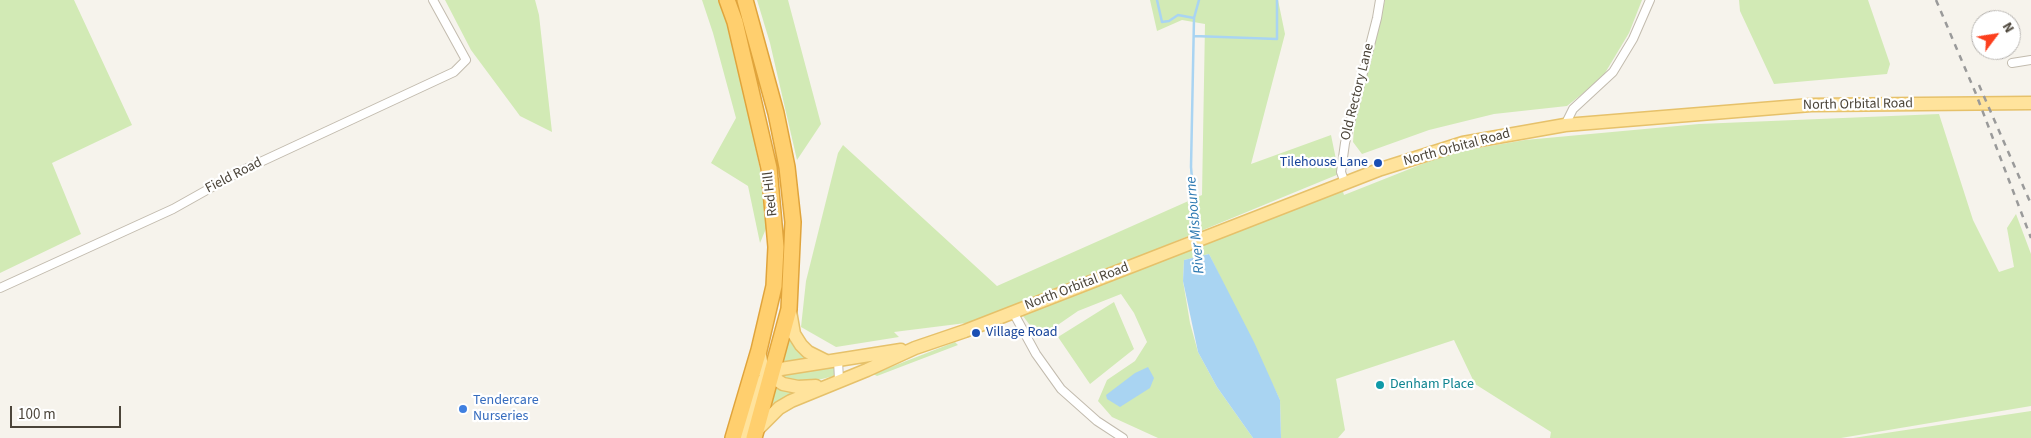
<!DOCTYPE html>
<style>
body{margin:0}
#map{position:relative;width:2031px;height:438px;overflow:hidden;background:#f6f3ec;font-family:"Source Sans 3",sans-serif}
canvas{display:block}
.north{position:absolute;left:1971px;top:10px;width:50px;height:50px;box-sizing:border-box;background:#fff;border:1px solid #b7b4b0;border-radius:50%;rotate:59deg;font-size:14px;font-weight:700;line-height:20px;text-align:center;color:#4b4439}
.north::after{content:'';display:block;margin:auto;width:18px;height:22px;background:#fc3f1d;clip-path:polygon(50% 0,100% 100%,50% 72%,0 100%)}
.scale{position:absolute;left:10px;top:406px;width:111px;height:22px;box-sizing:border-box;border:2px solid #4b4439;border-top:0;padding-left:6px;font-size:15px;line-height:18px;white-space:nowrap;color:#4b4439;-webkit-text-stroke:4px #fff;paint-order:stroke}
</style>
<div id="map">
<canvas width="2031" height="438"></canvas>
<div class="north">N</div>
<div class="scale">100 m</div>
</div>
<script>
const ctx = document.querySelector('canvas').getContext('2d');
ctx.lineJoin = 'round';
function fill(path, color) { ctx.fillStyle = color; ctx.fill(path, 'evenodd'); }
const toPath = rows => new Path2D(rows.map(r => 'M' + r).join(''));
function strokePath(path, color, width, dash) { ctx.strokeStyle = color; ctx.lineWidth = width; ctx.lineCap = dash ? 'butt' : 'round'; ctx.setLineDash(dash || []); ctx.stroke(path); }
function drawText(font, color, halo, rows, align = 'center') {
  ctx.font = font + ' "Source Sans 3",sans-serif'; ctx.lineWidth = 4.5; ctx.setLineDash([]); ctx.textBaseline = 'middle'; ctx.strokeStyle = halo; ctx.fillStyle = color; for (const [text, x, y, turn = 0] of rows) {
    ctx.save(); ctx.translate(x, y); ctx.rotate((+turn || 0) * Math.PI / 180); ctx.textAlign = isNaN(turn) ? turn : align; if (halo) ctx.strokeText(text, 0, 0); ctx.fillText(text, 0, 0); ctx.restore();
  }
}
fill(toPath([
 [0,0,74,0,132,125,52,163,81,234,0,273],
 [445,0,535,0,539,15,552,132,520,116,471,50],
 [702,0,719,0,736,50,770,219,760,243,748,186,711,163,736,118,713,33],
 [757,0,788,0,821,124,797,160,770,43],
 [1150,0,1278,0,1285,34,1251,164,1331,135,1339,174,982,321,894,332,899,337,836,347,801,327,806,281,838,153,843,145,997,286,1202,195,1205,24,1182,20,1157,31],
 [1385,0,1642,0,1629,33,1602,78,1567,106,1494,114,1429,130,1362,154,1353,142,1355,115],
 [1739,0,1868,0,1890,64,1887,74,1774,84,1740,11],
 [1939,114,1973,220,1999,272,2014,267,2007,228,2016,214,2031,254,2031,406,1841,438,1550,438,1551,432,1475,384,1454,340,1336,379,1345,430,1338,438,1281,438,1280,400,1209,254,1184,260,1183,281,1190,323,1198,352,1217,387,1253,438,1158,438,1112,417,1098,401,1107,380,1135,361,1147,342,1134,313,1121,294,1078,311,1049,331,1035,332,1023,316,1007,318,1341,185,1344,195,1450,153,1525,140,1699,124],
 [1114,302,1134,349,1090,384,1058,337],
 [789,329,815,359,780,364],
 [955,342,958,345,877,376,873,374],
 [825,367,835,367,834,376,806,383,777,377,791,372],
 [772,386,789,392,801,393,766,413],
 [2031,411,2031,438,1853,438]
]), '#d2eab5');
fill(toPath([
 [1209,254,1254,342,1280,400,1281,438,1253,438,1217,387,1198,352,1183,281,1184,260],
 [1148,367,1154,378,1150,388,1120,407,1107,399,1106,395,1135,373]
]), '#a9d4f2');
strokePath(toPath([
 [1157,0,1162,22,1169,21,1178,15,1194,18],
 [1194,36,1277,39,1277,0],
 [1197,237,1191,167,1194,18,1199,0],
 [1198,245,1199,260]
]), '#a9d4f2', 2.5);
const street = toPath([
 [2012,63,2031,60],
 [1565,125,1573,109,1613,72,1633,39,1650,0],
 [1345,183,1341,172,1345,143,1377,18,1380,0],
 [0,288,173,209,239,172,454,72,466,60,433,0],
 [1013,312,1036,354,1061,389,1097,421,1123,438],
 [838,360,839,380]
]);
const primary = toPath([
 [790,311,794,334,801,345,808,352,826,361],
 [759,351,763,371,783,384,798,387,816,386],
 [756,431,779,408,791,401,867,370,915,348,965,331,1381,169,1463,143,1565,125,1811,105,2031,103],
 [742,438,758,384,781,369,901,350]
]);
const highway = toPath([
 [727,0,735,22,769,168,776,247,774,286,759,350,733,438],
 [745,0,776,113,787,167,793,222,789,309,754,438]
]);
strokePath(street, '#c2bbae', 10);
strokePath(primary, '#e6c16a', 15);
strokePath(highway, '#e0a43c', 18);
strokePath(street, '#fff', 8);
strokePath(primary, '#ffe39c', 12);
strokePath(highway, '#ffcf6e', 15);
strokePath(toPath([
 [1936,0,1976,94,2031,238],
 [1979,85,2031,204]
]), '#9a9a9a', 2.5, [6, 6]);
for (const [x, y, r, color] of [
 [1378,163,5,"#1a4fb4"],
 [976,333,5,"#1a4fb4"],
 [1380,385,5,"#0f9aa8"],
 [463,409,5,"#3f7fe0"]
]) { const dot = new Path2D(); dot.arc(x, y, r, 0, 2 * Math.PI); ctx.fillStyle = color; ctx.fill(dot); strokePath(dot, '#fff', 2); }
drawText('14px', '#4b4439', '#fff', [
 ["Old Rectory Lane",1358,92,-76],
 ["North Orbital Road",1858,105,-1],
 ["North Orbital Road",1457,148,-15],
 ["Field Road",234,176,-27],
 ["Red Hill",771,194,-96],
 ["North Orbital Road",1077,287,-21]
]);
drawText('14px', '#164399', '#fff', [
 ["Tilehouse Lane",1368,163],
 ["Village Road",986,333,"left"]
], 'right');
drawText('14px', '#0d838f', '#fff', [
 ["Denham Place",1390,385]
], 'left');
drawText('14px', '#366cbe', '#fff', [
 ["Tendercare",473,401],
 ["Nurseries",473,417]
], 'left');
drawText('italic 15px', '#2e7ab2', '#fff', [
 ["River Misbourne",1196,225,-95]
]);
</script>
